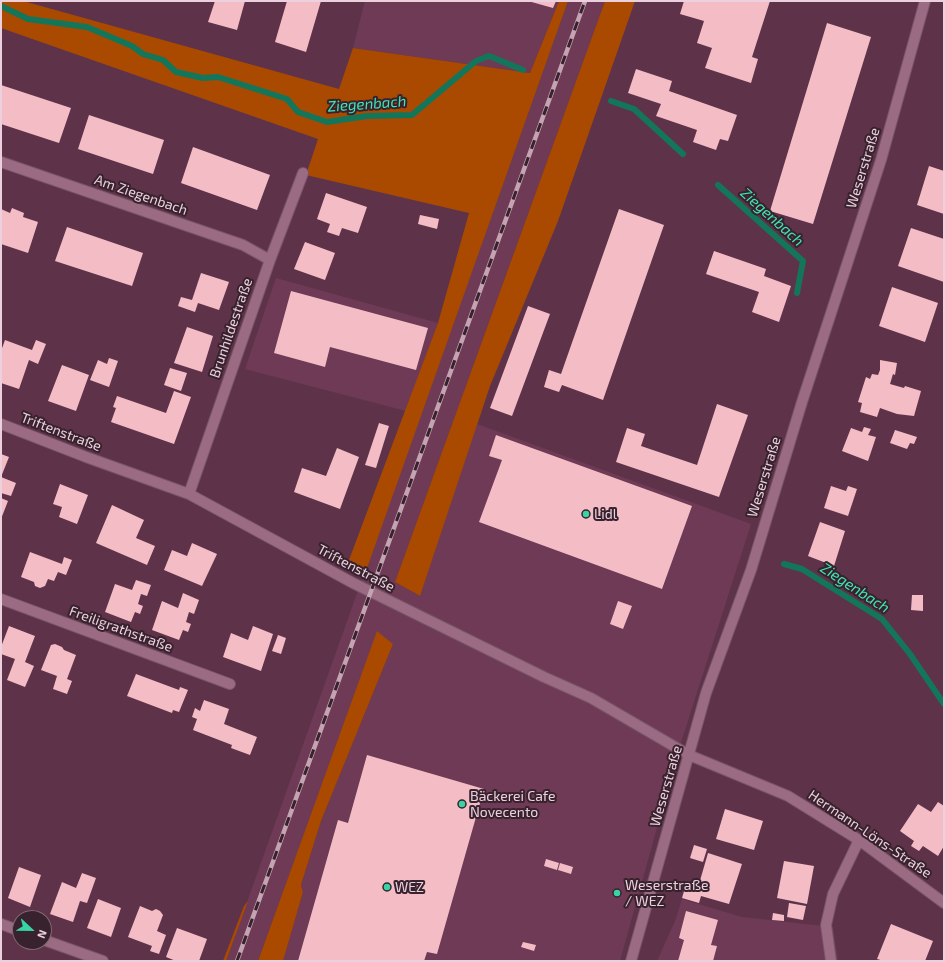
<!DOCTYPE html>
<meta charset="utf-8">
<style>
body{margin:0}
#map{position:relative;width:945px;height:962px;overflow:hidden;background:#5e334a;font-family:"Exo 2",sans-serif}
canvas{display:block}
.frame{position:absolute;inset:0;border:2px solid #ecd0dd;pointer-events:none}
.north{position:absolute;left:12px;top:910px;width:40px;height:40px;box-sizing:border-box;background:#37222d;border:1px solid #7f6873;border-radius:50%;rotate:112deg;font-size:11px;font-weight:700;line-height:16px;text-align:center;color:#ecd0dd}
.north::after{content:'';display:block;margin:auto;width:14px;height:18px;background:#38d4a6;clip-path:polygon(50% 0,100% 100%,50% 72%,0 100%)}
</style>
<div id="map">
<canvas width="945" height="962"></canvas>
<div class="frame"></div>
<div class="north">N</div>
</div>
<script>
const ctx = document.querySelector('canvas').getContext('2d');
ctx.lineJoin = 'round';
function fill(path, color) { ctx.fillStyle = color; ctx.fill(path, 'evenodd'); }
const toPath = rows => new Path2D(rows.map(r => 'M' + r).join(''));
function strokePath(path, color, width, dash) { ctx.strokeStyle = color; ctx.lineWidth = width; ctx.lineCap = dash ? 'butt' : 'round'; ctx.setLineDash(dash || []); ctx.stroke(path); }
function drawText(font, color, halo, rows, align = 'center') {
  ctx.font = font + ' "Exo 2",sans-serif'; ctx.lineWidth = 4; ctx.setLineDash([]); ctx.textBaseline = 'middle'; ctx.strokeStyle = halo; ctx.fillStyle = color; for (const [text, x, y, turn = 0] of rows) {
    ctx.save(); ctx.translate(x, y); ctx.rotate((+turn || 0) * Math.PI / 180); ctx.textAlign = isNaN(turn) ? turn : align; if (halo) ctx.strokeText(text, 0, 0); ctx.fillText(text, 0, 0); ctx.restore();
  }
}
fill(toPath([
 [365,1,559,1,530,73,353,48],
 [568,1,605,1,395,582,420,596,477,424,751,524,678,752,620,961,283,961,303,892,301,885,321,821,393,644,377,632,258,961,226,961],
 [276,278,438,323,406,411,245,369],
 [682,899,742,917,833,927,838,961,657,961,675,921]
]), '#6e3a55');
fill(toPath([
 [1,1,23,1,339,89,353,48,530,73,559,1,568,1,366,571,349,560,438,323,469,213,306,175,318,139,1,28],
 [605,1,635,1,558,221,490,386,420,596,395,582],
 [377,631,393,644,321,821,301,885,303,892,283,961,258,961],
 [248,901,226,961,223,961,244,906]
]), '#a94a00');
strokePath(toPath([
 [1,6,28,19,87,27,132,46,143,54,163,60,176,72,203,78,218,77,287,99,298,112,327,122,367,116,412,115,476,61,489,56,523,70],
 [611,101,634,109,683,154],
 [718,185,803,261,797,293],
 [784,564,802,569,882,619,910,654,944,704]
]), '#13765a', 6);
fill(toPath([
 [215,1,245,1,237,30,208,22],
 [287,1,321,1,306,52,275,42],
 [528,1,556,1,553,8],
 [684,1,770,1,752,57,758,59,751,83,705,68,712,48,697,43,704,21,680,14],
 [827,23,871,37,813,224,770,211],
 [636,69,672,81,669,91,737,115,728,141,720,139,716,150,693,142,697,130,656,116,661,104,628,93],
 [1,85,71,108,59,143,1,124],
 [89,115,164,140,153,174,78,149],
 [193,147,270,175,257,210,181,183],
 [929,166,944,171,944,214,917,205],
 [326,193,367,207,358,233,342,228,339,236,327,232,330,224,317,219],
 [12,208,24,213,23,217,38,222,28,253,1,244,1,209,10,213],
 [619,209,664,225,603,400,562,385,559,392,544,387,549,370,561,374],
 [420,215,439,219,437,229,418,224],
 [67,227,143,253,132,286,55,261],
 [911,228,944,239,944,282,898,266],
 [305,242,335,253,325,280,294,269],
 [714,251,766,269,764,276,791,286,779,322,752,312,759,292,706,274],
 [201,273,229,282,219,310,198,303,195,312,178,306,181,297,192,300],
 [892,287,938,303,925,342,879,326],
 [291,291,428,328,416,370,330,347,325,367,274,353],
 [528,306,550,314,512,416,490,408],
 [187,327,213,336,202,372,174,363],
 [5,340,32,350,36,340,46,344,38,364,29,360,19,389,1,383,1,351],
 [109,358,118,361,109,387,90,380,98,360,107,364],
 [880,360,897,363,895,375,893,374,890,384,904,388,905,386,921,391,914,416,897,414,880,408,877,417,860,412,862,403,858,402,866,377,870,379,872,374,878,375,880,370],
 [62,365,89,375,76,411,48,401],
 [170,368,187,373,181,391,164,385],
 [174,391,191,397,174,444,111,422,116,408,113,407,117,396,166,413],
 [717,404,748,415,719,497,616,462,627,428,645,434,641,446,697,465],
 [379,423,389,426,376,468,365,465],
 [864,427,871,429,868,435,876,437,868,461,842,451,851,428,862,432],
 [895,430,917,437,914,444,910,443,907,449,890,443],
 [496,435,692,506,662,589,479,522,502,460,489,456],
 [337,448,359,457,340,509,294,492,302,468,326,476],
 [1,454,9,457,1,477,16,483,11,496,1,493],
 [60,484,88,495,77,524,59,517,62,507,53,504],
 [831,486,846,491,848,486,857,489,848,516,824,508],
 [1,498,8,501,1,519],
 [112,505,144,520,136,538,155,546,147,565,96,543],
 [820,522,845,531,834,566,808,556],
 [192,543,217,554,202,586,164,570,172,550,187,556],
 [30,552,62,564,64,557,72,560,66,575,58,572,54,581,48,579,45,586,40,588,35,586,34,582,21,577],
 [136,580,151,585,147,596,141,594,138,604,143,606,140,614,135,612,131,622,105,612,115,584,132,590],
 [183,593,199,600,194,614,189,612,186,622,191,624,188,632,183,630,179,640,152,630,162,601,178,608],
 [912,595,923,595,923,611,911,610],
 [618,601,632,606,623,629,610,624],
 [9,626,35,636,25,662,34,666,25,687,7,680,15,659,1,654,1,647],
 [253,626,273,634,261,671,223,657,231,633,248,640],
 [278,635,286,638,281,654,272,651],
 [55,644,62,647,64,650,76,655,67,679,72,681,67,694,53,689,57,676,41,670,51,645],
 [136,674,179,690,180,687,188,690,179,712,173,710,172,713,127,696],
 [204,700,229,709,224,724,257,737,250,755,231,748,232,745,193,730,197,719,192,717,195,708,200,711],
 [367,755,484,789,437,954,427,952,424,961,298,961,338,820,348,823],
 [938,802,944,806,944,846,938,856,923,846,919,851,911,846,914,841,900,831,918,804,931,812],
 [725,809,763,821,754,850,716,839],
 [694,845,707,849,703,862,690,858],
 [708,853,742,864,729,904,701,896,699,903,682,898,687,881,699,884],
 [546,859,559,863,557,870,544,866],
 [784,861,814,866,807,904,777,898],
 [560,863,573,867,571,874,558,870],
 [19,867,41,875,30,907,8,898],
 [82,873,96,878,87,903,80,901,73,922,50,914,62,882,76,888],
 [98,899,121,908,111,937,87,928],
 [789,903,806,906,803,920,787,917],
 [140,906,152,911,156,909,160,911,163,915,157,931,166,935,159,954,150,951,152,946,128,937],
 [686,911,718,920,711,945,717,946,713,961,678,961,684,940,679,938],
 [773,913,784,915,784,921,772,920],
 [891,924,933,941,925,961,884,961,877,959],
 [177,928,207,939,199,961,176,961,166,957],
 [523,942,536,945,534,951,521,947]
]), '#f4bdc6');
const minor = toPath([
 [1,162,243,245,270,260],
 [1,424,86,457,189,494,353,583,544,677,591,698,689,755,788,796,859,840,944,903],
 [189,494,270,260,303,173],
 [1,599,230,684],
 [1,924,20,931],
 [44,940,103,961],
 [631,961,706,693,751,570,802,402,881,160,925,1],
 [831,961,826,925,833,894,859,840]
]);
strokePath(minor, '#785467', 12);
strokePath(minor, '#9b6b83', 10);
const rail = toPath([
 [237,961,585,1]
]);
strokePath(rail, '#c4a3b3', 4.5);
strokePath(rail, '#37222d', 3, [9]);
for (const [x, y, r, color] of [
 [586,514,4,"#38d4a6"],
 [462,804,4,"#38d4a6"],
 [387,887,4,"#38d4a6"],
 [617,893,4,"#38d4a6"]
]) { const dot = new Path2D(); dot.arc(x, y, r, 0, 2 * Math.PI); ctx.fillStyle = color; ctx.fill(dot); strokePath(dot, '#37222d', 1.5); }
drawText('14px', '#ecd0dd', '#37222d', [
 ["Weserstraße",863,168,-73],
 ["Am Ziegenbach",141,195,19],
 ["Brunhildestraße",231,328,-71],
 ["Triftenstraße",61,432,21],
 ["Weserstraße",764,477,-73],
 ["Triftenstraße",356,568,28],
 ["Freiligrathstraße",121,629,20],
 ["Weserstraße",666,786,-74],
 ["Hermann-Löns-Straße",870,834,34]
]);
drawText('14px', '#ecd0dd', '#37222d', [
 ["Lidl",594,514],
 ["Bäckerei Cafe",470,796],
 ["Novecento",470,812],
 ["Weserstraße",625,885],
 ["/ WEZ",625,901],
 ["WEZ",395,887]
], 'left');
drawText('italic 15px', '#3ee6b4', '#37222d', [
 ["Ziegenbach",367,104,-4],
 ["Ziegenbach",772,217,42],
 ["Ziegenbach",855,588,33]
]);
</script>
